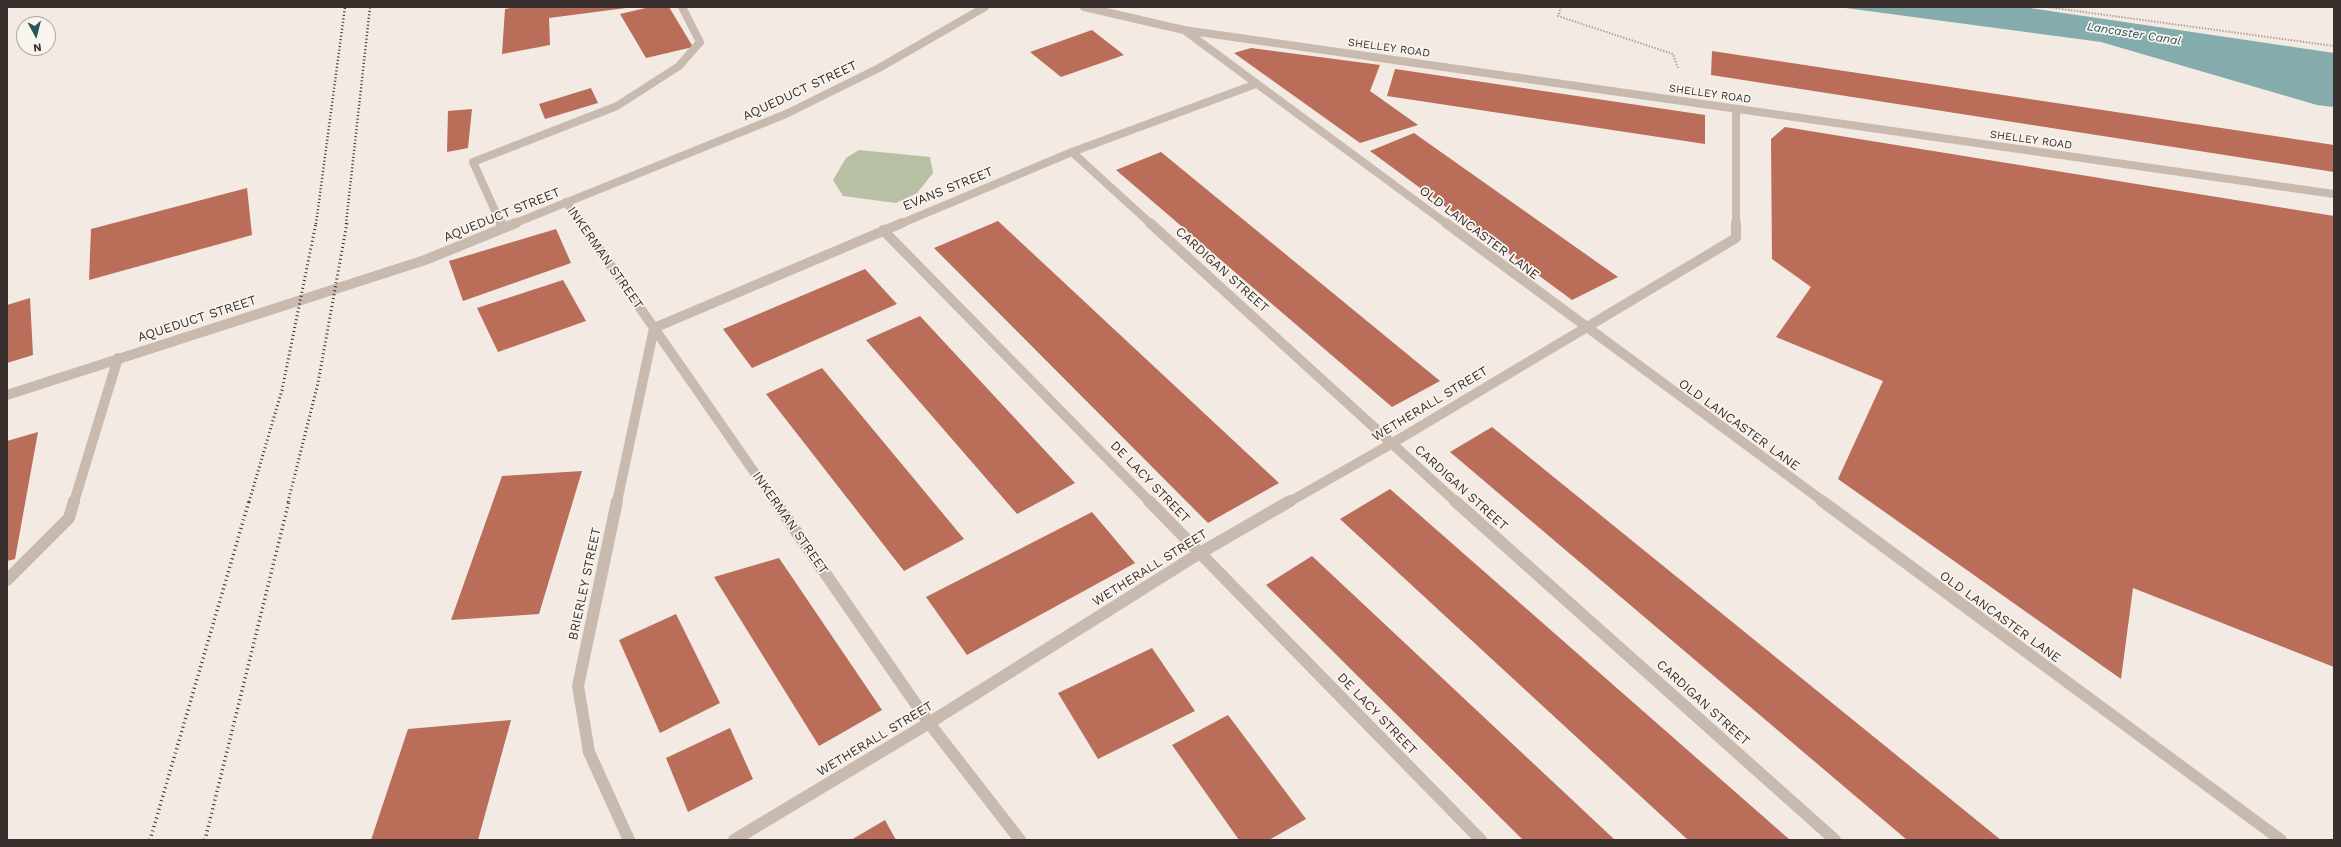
<!DOCTYPE html>
<style>
body{margin:0}
#map{position:relative;width:2341px;height:847px;overflow:hidden;background:#f2eae3;font-family:"Work Sans",sans-serif}
canvas{display:block}
.frame{position:absolute;inset:0;border:8px solid #39302d;pointer-events:none}
.north{position:absolute;left:16px;top:16px;width:40px;height:40px;box-sizing:border-box;background:#faf4ef;border:1px solid #ada6a1;border-radius:50%;rotate:173deg;font-size:11px;font-weight:700;line-height:16px;text-align:center;color:#39302d}
.north::after{content:'';display:block;margin:auto;width:14px;height:18px;background:#265657;clip-path:polygon(50% 0,100% 100%,50% 72%,0 100%)}
</style>
<div id="map">
<canvas width="2341" height="847"></canvas>
<div class="frame"></div>
<div class="north">N</div>
</div>
<script>
const ctx = document.querySelector('canvas').getContext('2d');
ctx.lineJoin = 'round';
function fill(path, color) { ctx.fillStyle = color; ctx.fill(path, 'evenodd'); }
const toPath = rows => new Path2D(rows.map(r => 'M' + r).join(''));
function strokePath(path, color, width, dash) { ctx.strokeStyle = color; ctx.lineWidth = width; ctx.lineCap = dash ? 'butt' : 'round'; ctx.setLineDash(dash || []); ctx.stroke(path); }
function drawText(font, color, halo, rows, align = 'center') {
  ctx.font = font + ' "Work Sans",sans-serif'; ctx.lineWidth = 3.5; ctx.setLineDash([]); ctx.textBaseline = 'middle'; ctx.strokeStyle = halo; ctx.fillStyle = color; for (const [text, x, y, turn = 0] of rows) {
    ctx.save(); ctx.translate(x, y); ctx.rotate((+turn || 0) * Math.PI / 180); ctx.textAlign = isNaN(turn) ? turn : align; if (halo) ctx.strokeText(text, 0, 0); ctx.fillText(text, 0, 0); ctx.restore();
  }
}
fill(toPath([
 [859,150,930,157,933,173,917,193,896,203,843,196,833,180,846,158]
]), '#b8c0a4');
fill(toPath([
 [1838,7,2023,7,2334,53,2334,107,2317,105,2101,42]
]), '#85acac');
fill(toPath([
 [516,7,626,7,626,8,549,18,550,45,502,54,505,9],
 [650,7,669,7,693,47,646,58,620,14],
 [1092,30,1124,55,1061,77,1030,52],
 [1251,48,1380,65,1370,91,1418,125,1360,143,1234,53],
 [1712,51,2334,145,2334,172,1711,75],
 [1395,69,1705,115,1705,144,1387,96],
 [591,88,598,103,545,119,539,104],
 [472,109,468,148,447,152,448,111],
 [1785,127,2334,216,2334,667,2133,588,2121,679,1838,479,1883,381,1776,337,1811,287,1772,259,1771,139],
 [1414,133,1618,277,1572,300,1370,151],
 [1161,152,1440,381,1392,407,1116,170],
 [247,188,252,235,89,280,91,229],
 [998,221,1279,483,1208,523,934,248],
 [556,229,571,263,463,301,449,261],
 [865,269,897,304,752,368,723,329],
 [563,280,586,321,498,352,477,308],
 [30,298,33,355,7,363,7,305],
 [920,316,1075,483,1017,514,866,340],
 [822,368,964,539,904,571,766,394],
 [1492,427,2001,840,1907,840,1450,452],
 [38,432,15,559,7,561,7,441],
 [582,471,539,614,451,620,502,476],
 [1390,489,1790,840,1688,840,1340,519],
 [1092,512,1135,563,967,655,926,597],
 [1312,556,1615,840,1523,840,1266,585],
 [779,558,882,710,819,746,714,577],
 [676,614,720,703,660,733,619,640],
 [1152,648,1195,711,1098,759,1058,693],
 [1228,715,1306,819,1269,840,1239,840,1172,745],
 [511,720,478,840,371,840,408,729],
 [730,728,753,779,688,812,666,758],
 [885,820,896,840,851,840]
]), '#ba6d59');
strokePath(toPath([
 [1561,7,1558,16,1673,54,1678,68],
 [2047,7,2334,46]
]), '#b5a49a', 2, [1.5, 1.5]);
strokePath(toPath([
 [501,224,473,162,617,106,679,66,700,42,682,7]
]), '#c9bab0', 8);
strokePath(toPath([
 [501,223,503,228],
 [74,502,118,358]
]), '#c9bab0', 10);
strokePath(toPath([
 [7,580,69,518,74,501]
]), '#c9bab0', 12);
strokePath(toPath([
 [1084,7,1184,30,2334,194],
 [1184,30,1447,224],
 [1736,109,1736,224],
 [1072,152,1151,224],
 [566,202,582,224],
 [900,224,1072,152,1256,84]
]), '#c9bab0', 8);
strokePath(toPath([
 [581,223,775,502],
 [1150,223,1456,502],
 [1446,223,1824,502],
 [883,230,1150,502],
 [654,328,902,223],
 [617,502,654,328],
 [1289,502,1391,444,1736,238,1736,223]
]), '#c9bab0', 10);
strokePath(toPath([
 [617,501,578,686,589,752,629,840],
 [775,501,929,723,1020,840],
 [1149,501,1481,840],
 [1455,501,1835,840],
 [1822,501,2281,840],
 [734,840,929,723,1200,553,1290,501]
]), '#c9bab0', 12);
strokePath(toPath([
 [513,224,786,114,879,68,985,7]
]), '#c9bab0', 8);
strokePath(toPath([
 [7,395,425,260,516,223]
]), '#c9bab0', 10);
strokePath(toPath([
 [316,224,345,7],
 [346,224,370,7]
]), '#39302d', 2.5, [1, 2.5]);
strokePath(toPath([
 [249,502,282,390,316,223],
 [288,502,318,383,347,223]
]), '#39302d', 3, [1, 3]);
strokePath(toPath([
 [150,840,249,501],
 [205,840,289,501]
]), '#39302d', 3.5, [1, 3.5]);
drawText('11px', '#39302d', '#faf4ef', [
 ["SHELLEY ROAD",1389,48,8],
 ["SHELLEY ROAD",1710,94,8],
 ["SHELLEY ROAD",2031,140,8]
]);
drawText('italic 12px', '#265657', '#faf4ef', [
 ["Lancaster Canal",2134,34,9]
]);
drawText('13px', '#39302d', '#faf4ef', [
 ["AQUEDUCT STREET",800,91,-25],
 ["EVANS STREET",948,189,-22],
 ["AQUEDUCT STREET",502,215,-22],
 ["OLD LANCASTER LANE",1479,233,37],
 ["INKERMAN STREET",605,258,55],
 ["CARDIGAN STREET",1222,270,42],
 ["AQUEDUCT STREET",197,319,-18],
 ["WETHERALL STREET",1430,404,-31],
 ["OLD LANCASTER LANE",1739,425,36],
 ["DE LACY STREET",1150,482,46],
 ["CARDIGAN STREET",1461,488,42],
 ["INKERMAN STREET",790,523,55],
 ["WETHERALL STREET",1150,568,-32],
 ["BRIERLEY STREET",585,584,-78],
 ["OLD LANCASTER LANE",2000,617,36],
 ["CARDIGAN STREET",1703,703,42],
 ["DE LACY STREET",1377,714,46],
 ["WETHERALL STREET",875,739,-31]
]);
</script>
